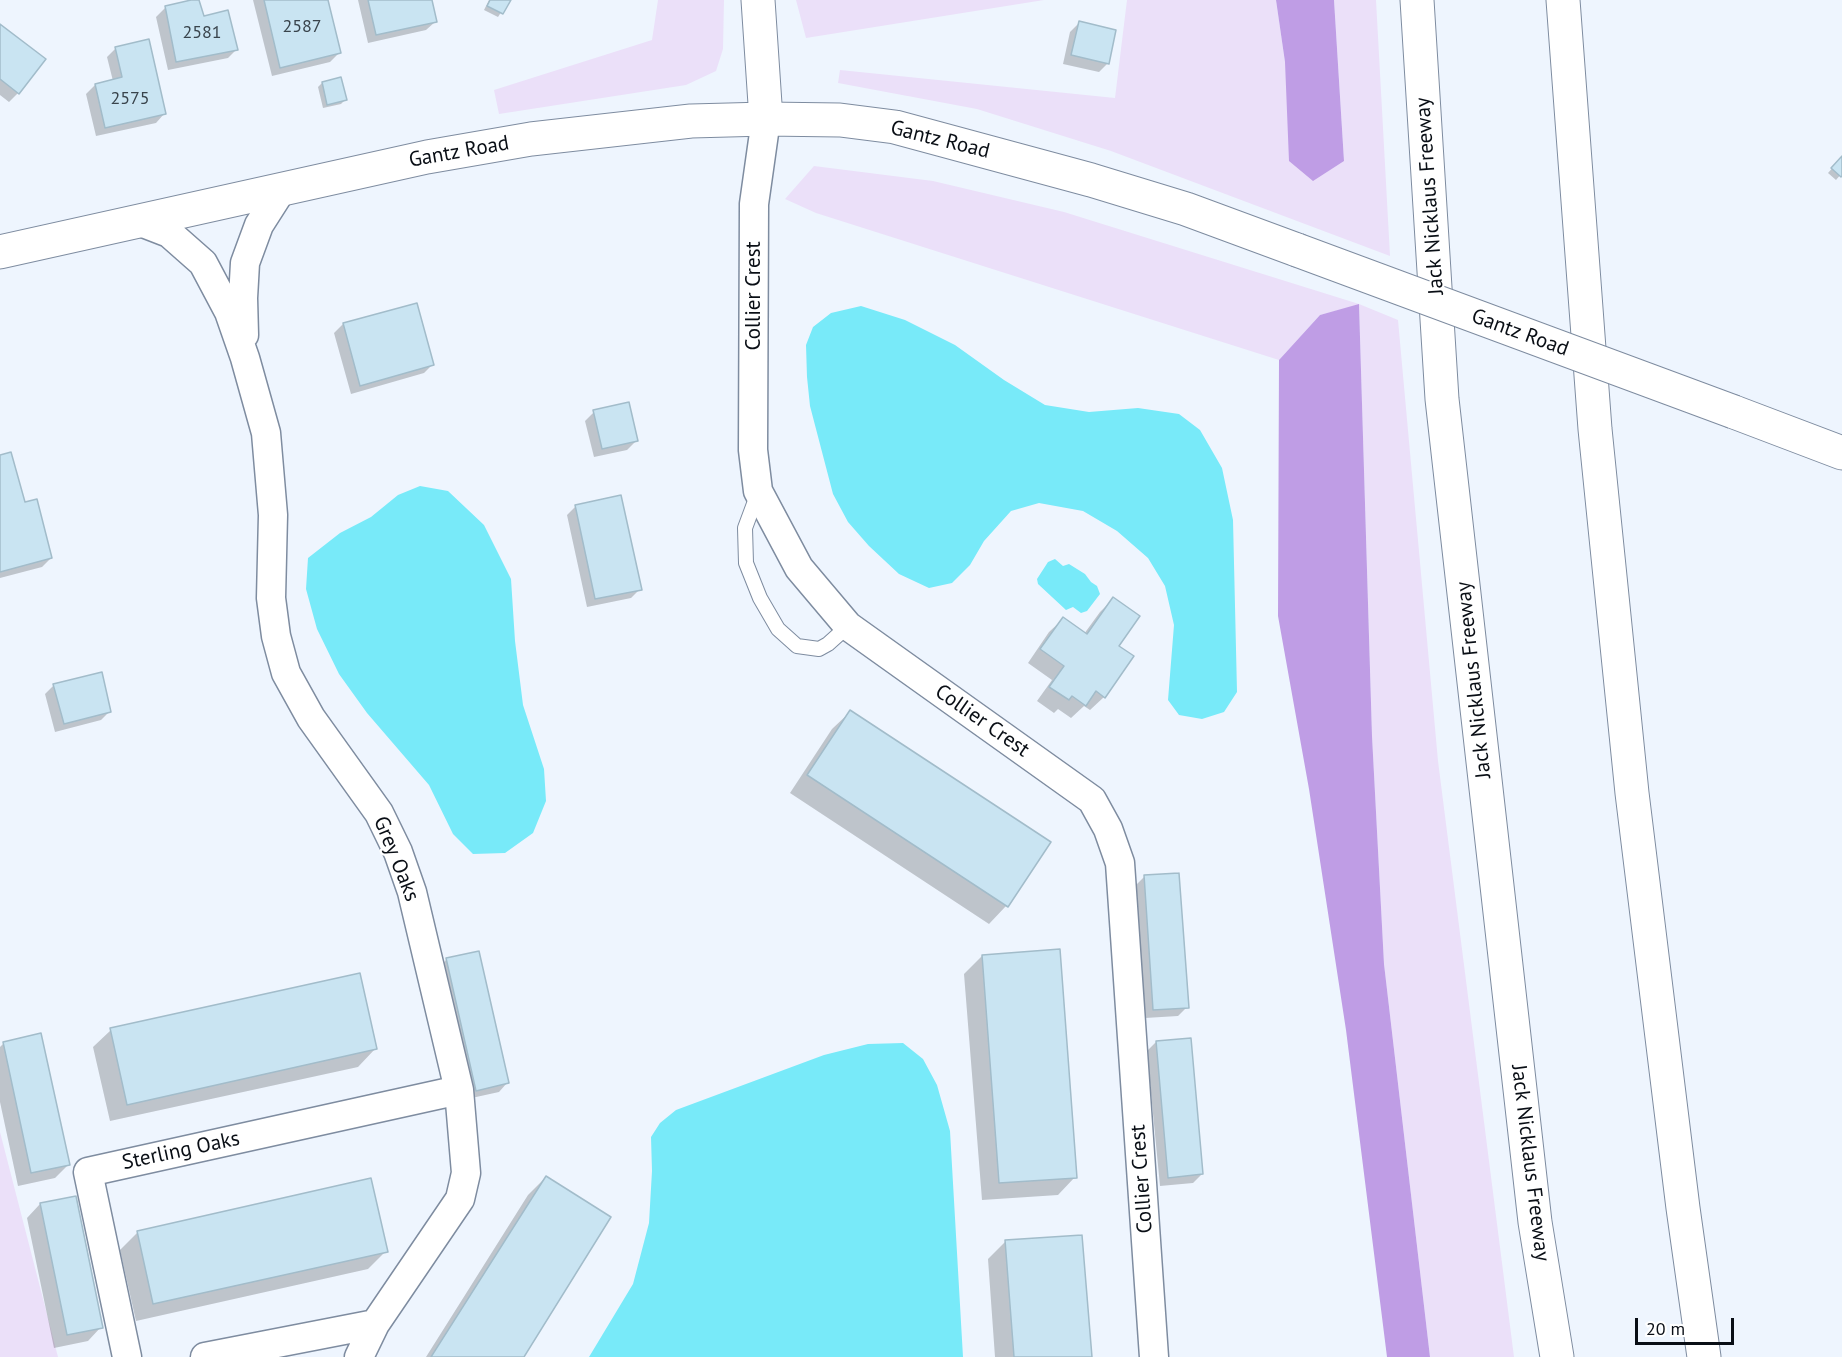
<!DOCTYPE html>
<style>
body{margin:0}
#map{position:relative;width:1842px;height:1357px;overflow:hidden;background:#eef5fe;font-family:"PT Sans",sans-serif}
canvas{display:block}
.scale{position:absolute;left:1635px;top:1318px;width:99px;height:27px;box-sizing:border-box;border:3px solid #090e15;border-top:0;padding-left:8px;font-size:18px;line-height:21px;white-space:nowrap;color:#090e15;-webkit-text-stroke:4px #fff;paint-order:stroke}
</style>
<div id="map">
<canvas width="1842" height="1357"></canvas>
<div class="scale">20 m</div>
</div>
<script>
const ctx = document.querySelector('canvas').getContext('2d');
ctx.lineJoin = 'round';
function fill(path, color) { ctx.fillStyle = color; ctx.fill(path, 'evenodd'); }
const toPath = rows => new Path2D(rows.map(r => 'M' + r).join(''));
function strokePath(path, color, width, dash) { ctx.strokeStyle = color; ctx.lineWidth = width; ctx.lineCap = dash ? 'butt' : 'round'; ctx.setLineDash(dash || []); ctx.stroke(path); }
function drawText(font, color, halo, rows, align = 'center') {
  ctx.font = font + ' "PT Sans",sans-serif'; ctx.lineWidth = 4.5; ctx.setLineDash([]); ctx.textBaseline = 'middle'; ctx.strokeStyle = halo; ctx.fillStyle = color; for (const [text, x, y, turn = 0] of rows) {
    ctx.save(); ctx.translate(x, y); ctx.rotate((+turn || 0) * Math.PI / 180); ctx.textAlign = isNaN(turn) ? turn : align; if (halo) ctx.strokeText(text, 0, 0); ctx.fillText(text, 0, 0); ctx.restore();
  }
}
fill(toPath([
 [658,0,724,0,723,49,716,71,686,85,499,114,494,90,652,40],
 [796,0,1044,0,806,38],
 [1127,0,1276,0,1285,62,1344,161,1334,0,1376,0,1390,256,1111,151,977,109,838,83,840,70,1115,98],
 [814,166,933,181,1064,212,1359,304,1398,320,1438,761,1514,1357,1430,1357,1384,964,1372,736,1359,305,1320,315,1279,360,816,213,785,199],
 [0,1132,58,1357,0,1357]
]), '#ebe0f9');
fill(toPath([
 [1276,0,1334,0,1344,161,1313,181,1289,161,1285,62],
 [1359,304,1372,736,1384,964,1430,1357,1387,1357,1346,1030,1309,789,1278,616,1279,360,1320,315]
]), '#bf9de5');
fill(toPath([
 [861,306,905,320,955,345,1004,380,1045,405,1089,412,1138,408,1179,414,1200,430,1222,468,1233,520,1237,692,1224,712,1202,719,1179,715,1168,700,1174,625,1165,586,1148,558,1117,531,1083,511,1039,503,1011,511,984,541,970,565,952,583,929,588,899,574,869,546,848,522,833,494,810,406,807,377,806,345,813,327,831,313],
 [420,486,448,491,484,525,511,579,515,641,523,705,544,769,546,801,533,833,505,853,473,854,453,834,429,785,367,713,339,674,317,629,306,589,308,558,340,533,371,517,398,495],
 [1055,559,1063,566,1069,564,1085,574,1091,582,1097,586,1100,594,1087,611,1081,613,1073,607,1066,610,1038,584,1037,579,1048,562],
 [903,1043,923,1059,937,1085,950,1131,963,1357,589,1357,633,1284,649,1223,652,1171,651,1137,660,1123,676,1110,824,1055,868,1044]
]), '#78eaf9');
fill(toPath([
 [197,0,203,18,236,50,228,58,168,70,156,17,165,8],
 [253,0,326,0,339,53,330,62,272,76],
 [358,0,430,0,435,22,426,30,368,43],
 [489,0,509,0,498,17,484,10],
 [1079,23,1108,63,1099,72,1063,64,1070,32],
 [0,26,18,93,9,102,0,95],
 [116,48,164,114,156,123,96,136,86,94,95,85,113,81,107,57],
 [322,83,345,100,341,104,323,108,318,87],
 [1842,157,1842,173,1836,180,1828,173],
 [343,324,433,364,424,373,351,394,334,333],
 [594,412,636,441,627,450,594,457,585,421],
 [0,456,51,558,42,567,0,578],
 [576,506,640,589,631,598,587,607,567,515],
 [1113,599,1117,647,1104,697,1090,710,1084,706,1071,718,1058,709,1054,713,1037,701,1052,680,1028,663,1049,632,1063,619,1084,634,1100,612],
 [54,685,110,711,101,720,55,732,45,694],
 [850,712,1048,842,1006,906,989,924,790,793,832,729],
 [1144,877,1187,1007,1178,1016,1145,1018,1135,886],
 [982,956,1075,1177,1058,1195,982,1200,964,974],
 [446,960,507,1083,499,1092,467,1099,438,969],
 [111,1030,375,1049,358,1067,110,1121,93,1047],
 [1156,1042,1202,1174,1193,1183,1160,1186,1147,1051],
 [4,1043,68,1165,55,1178,18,1186,0,1102,0,1047],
 [546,1177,522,1357,426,1357,528,1195],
 [40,1204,101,1327,88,1341,54,1348,27,1218],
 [138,1232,386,1251,368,1269,136,1321,120,1250],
 [1005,1242,1090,1357,995,1357,988,1259]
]), '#0003');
const building = toPath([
 [191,0,199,0,204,16,228,10,238,50,176,62,165,6,191,0],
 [264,0,328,0,341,53,280,68,264,0],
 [368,0,432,0,437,22,376,35,368,0],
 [490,0,511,0,503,14,487,6,490,0],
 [1079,21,1116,30,1109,64,1071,55,1079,21],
 [0,24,46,59,19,94,0,79,0,24],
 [149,39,166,114,105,128,95,84,122,77,115,47,149,39],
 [341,77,347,100,327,105,322,82,341,77],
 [1842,156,1842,176,1841,177,1831,168,1842,156],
 [417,303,434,365,360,386,343,323,417,303],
 [629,402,638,441,602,449,593,410,629,402],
 [11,452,25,502,37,499,52,558,0,572,0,455,11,452],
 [621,495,642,590,595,599,575,505,621,495],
 [1113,597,1140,616,1119,646,1134,656,1105,698,1096,691,1086,706,1072,696,1069,700,1049,687,1064,666,1040,649,1063,617,1087,634,1113,597],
 [102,672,111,712,64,724,53,684,102,672],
 [850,710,1051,842,1008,907,807,775,850,710],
 [1179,873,1189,1008,1153,1010,1144,875,1179,873],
 [1060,949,1077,1178,999,1183,982,955,1060,949],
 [479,951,509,1083,476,1091,446,958,479,951],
 [360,973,377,1049,127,1105,110,1028,360,973],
 [41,1033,70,1165,31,1173,3,1042,41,1033],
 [1191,1038,1203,1174,1168,1178,1156,1041,1191,1038],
 [546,1176,611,1217,524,1357,431,1357,546,1176],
 [371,1178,388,1252,153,1304,137,1231,371,1178],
 [76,1196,103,1328,67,1335,40,1203,76,1196],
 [1082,1235,1092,1357,1014,1357,1005,1240,1082,1235]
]);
fill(building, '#c9e4f2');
strokePath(building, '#a2bcca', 1.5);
const service = toPath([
 [758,493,745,528,746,563,760,598,778,629,797,646,819,649,828,644,848,626]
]);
const minor = toPath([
 [766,119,754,204,753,450,758,491,799,568,848,626,1092,800,1108,829,1120,863,1154,1357],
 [138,221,169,233,203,263,229,312,245,358,266,433,273,515,271,598,276,636,286,673,311,718,379,813,398,852,412,892,459,1090,466,1173,460,1199,375,1324,359,1357],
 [244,335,243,298,245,263,259,225,282,189],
 [127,1357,88,1172,459,1090],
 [205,1357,375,1324]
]);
const tertiary = toPath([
 [758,0,766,119]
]);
const secondary = toPath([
 [0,252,427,157,531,139,691,121,766,119,840,120,895,127,1091,180,1186,209,1297,250],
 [1734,412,1842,453]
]);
const motorway = toPath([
 [1417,0,1442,399,1535,1222,1557,1357],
 [1563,0,1595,429,1632,793,1683,1208,1704,1357]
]);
strokePath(service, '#7e8ca0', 16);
strokePath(minor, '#7e8ca0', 31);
strokePath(tertiary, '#7e8ca0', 35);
strokePath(secondary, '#7e8ca0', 35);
strokePath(motorway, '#7e8ca0', 35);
strokePath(service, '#fff', 14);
strokePath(minor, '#fff', 28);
strokePath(tertiary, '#fff', 33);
strokePath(secondary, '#fff', 33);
strokePath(motorway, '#fff', 33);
const secondaryBridge = toPath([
 [1297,250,1734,412]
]);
strokePath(secondaryBridge, '#7e8ca0', 35, []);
strokePath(secondaryBridge, '#fff', 33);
drawText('18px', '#39444c', null, [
 ["2587",302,27],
 ["2581",202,33],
 ["2575",130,99]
]);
drawText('21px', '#090e15', '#fff', [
 ["Gantz Road",940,140,14],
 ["Gantz Road",459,152,-10],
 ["Jack Nicklaus Freeway",1430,196,-94],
 ["Collier Crest",754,296,-90],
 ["Gantz Road",1520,333,20],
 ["Jack Nicklaus Freeway",1474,680,-96],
 ["Collier Crest",982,721,35],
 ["Grey Oaks",396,859,68],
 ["Sterling Oaks",181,1151,-12],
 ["Jack Nicklaus Freeway",1530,1163,83],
 ["Collier Crest",1142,1179,-94]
]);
</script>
